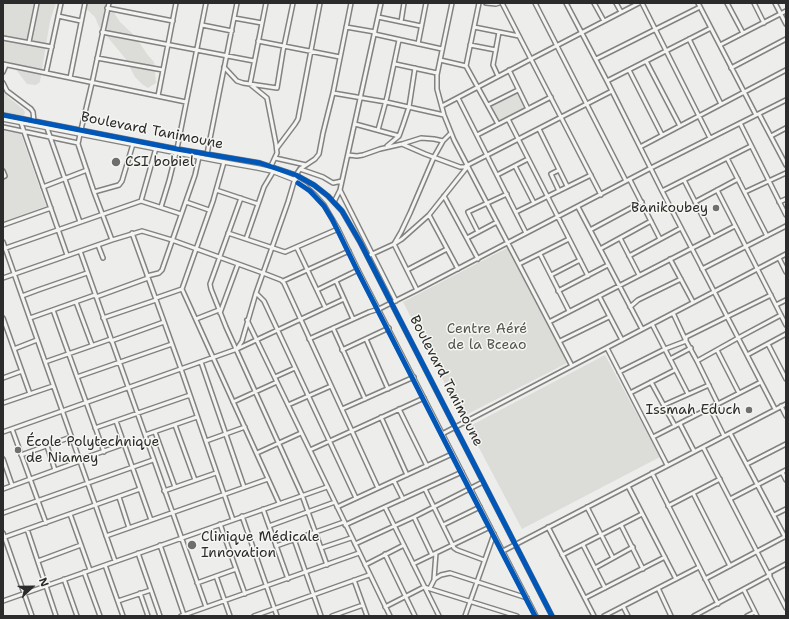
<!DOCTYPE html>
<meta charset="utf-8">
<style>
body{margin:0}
#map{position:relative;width:789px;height:619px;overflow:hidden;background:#ededeb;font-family:"Shantell Sans",sans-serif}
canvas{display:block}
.frame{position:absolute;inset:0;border:4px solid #2b2b2b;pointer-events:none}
.north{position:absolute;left:12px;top:567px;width:40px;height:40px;-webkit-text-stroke:3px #f6f6f2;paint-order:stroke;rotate:68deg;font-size:11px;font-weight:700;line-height:16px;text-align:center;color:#2b2b2b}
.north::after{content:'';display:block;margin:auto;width:14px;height:18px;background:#2b2b2b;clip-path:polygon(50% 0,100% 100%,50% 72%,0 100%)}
</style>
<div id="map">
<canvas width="789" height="619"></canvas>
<div class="frame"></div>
<div class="north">N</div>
</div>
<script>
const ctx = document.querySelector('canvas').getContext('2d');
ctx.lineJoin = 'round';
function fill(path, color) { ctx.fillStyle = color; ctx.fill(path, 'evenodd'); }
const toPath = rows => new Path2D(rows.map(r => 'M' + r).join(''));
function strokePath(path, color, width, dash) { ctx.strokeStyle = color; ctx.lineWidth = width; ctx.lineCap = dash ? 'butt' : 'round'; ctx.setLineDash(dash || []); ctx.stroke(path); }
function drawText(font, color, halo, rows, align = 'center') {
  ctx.font = font + ' "Shantell Sans",sans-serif'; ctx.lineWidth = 3; ctx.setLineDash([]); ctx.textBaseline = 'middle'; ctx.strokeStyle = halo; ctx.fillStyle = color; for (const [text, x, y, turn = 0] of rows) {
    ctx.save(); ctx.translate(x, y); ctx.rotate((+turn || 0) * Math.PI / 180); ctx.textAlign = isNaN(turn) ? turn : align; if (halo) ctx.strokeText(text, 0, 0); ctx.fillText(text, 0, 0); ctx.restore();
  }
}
fill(toPath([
 [517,93,525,108,499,122,491,106],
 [3,130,21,134,46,206,3,222,3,179,7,177,3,166]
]), '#dededb');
fill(toPath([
 [3,3,56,3,50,21,44,57,40,82,36,85,27,84,10,62,3,61],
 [80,3,108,3,120,22,135,36,147,54,154,62,156,83,148,88,142,84,135,77,125,58,99,27,95,17],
 [3,91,8,97,23,109,25,112,24,116,3,112],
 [507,248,567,363,462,417,403,302],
 [605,355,660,457,522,529,468,427]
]), '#dcdcd9');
const minor = toPath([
 [109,3,92,83,80,134,78,144,94,192,112,240],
 [452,3,437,75,437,89,444,115,454,140,572,366],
 [479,3,466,66,498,124],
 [486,3,496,4,499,3],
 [502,3,601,195],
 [535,3,626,181],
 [566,3,607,81,662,191,775,409],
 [594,3,604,21],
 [616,3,621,12],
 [642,3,710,138],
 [698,3,756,115],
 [727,3,743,33],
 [754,3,764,23],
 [775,3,786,24],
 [107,8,173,21],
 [58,16,81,21],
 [378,17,421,26],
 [234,18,262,23],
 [401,22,404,3],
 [202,25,232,31],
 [346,27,375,32],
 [474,27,519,36],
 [102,32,254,61],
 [374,34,442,49],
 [3,38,52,47],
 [689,39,721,104],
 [258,41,340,57],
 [29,42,37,3],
 [418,44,426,3],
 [470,45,496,50],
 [720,45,786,11],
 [97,58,163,70],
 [596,59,700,7],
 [440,60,466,66],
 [646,61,680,126],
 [3,64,186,102],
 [395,64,437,73],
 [224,67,237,81,243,83,277,88,283,51,293,3],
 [731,68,786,39],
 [509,70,528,109],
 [629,70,662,135],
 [3,72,6,65],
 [46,73,61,3],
 [498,76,493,65,499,32],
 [70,78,85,3],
 [607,81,711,28],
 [3,83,7,91,31,109,33,112,34,121],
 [250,84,266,3],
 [251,85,267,98,276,144,277,153,271,166],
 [333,93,386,102,444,115],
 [158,96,176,3],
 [458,98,526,233],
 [488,105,518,90],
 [442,106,531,59,639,3],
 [759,114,786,165],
 [508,119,588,276],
 [21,123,67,255],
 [740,123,786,215],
 [355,124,399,136],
 [3,127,78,143],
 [47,128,80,222],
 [539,129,567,186],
 [378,130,387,97,399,40],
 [477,135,551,97],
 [771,136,786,128],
 [402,144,421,138,434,139,443,141],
 [387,146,399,136,403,125,409,107,415,68],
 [640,147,786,70],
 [277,148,295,124,298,119,320,3],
 [207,154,237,3],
 [348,155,357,156,363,155,380,149,402,144,425,154,460,167,464,167,612,91],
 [275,158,306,165],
 [727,158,767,236],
 [224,162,213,201,182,289,279,503],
 [515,166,534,203],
 [300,169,323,177,333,183,342,181],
 [3,171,5,176,3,177],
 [497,175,528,159],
 [630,180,660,239],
 [684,180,713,237],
 [43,187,87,170],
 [216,190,258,204],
 [340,190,396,301],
 [717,190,786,325],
 [559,191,551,174,559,170],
 [662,191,751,146],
 [94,192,119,185,122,181,133,144],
 [745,192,786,173],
 [444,196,478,259],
 [241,198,210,284,211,289,226,327,302,495,327,565],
 [141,201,181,214],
 [186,202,209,210],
 [334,202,340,190,381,3],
 [695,202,738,179],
 [779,202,786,199],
 [161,207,169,181,177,149,206,3],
 [578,207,642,329],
 [516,212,591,175],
 [429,215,458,269],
 [3,225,51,208],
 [590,230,642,202],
 [478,232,468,212,507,194],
 [132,233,181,369,233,520],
 [228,233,285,252,338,229],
 [467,238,497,222],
 [620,238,639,275],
 [246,239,264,187,273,172],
 [3,242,115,561],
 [98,245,103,258],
 [297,248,325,307],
 [3,249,141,201,156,148],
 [600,249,651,221],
 [80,251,206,607],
 [540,254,569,311],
 [368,256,394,244,401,232,410,213,434,157,443,141,451,133],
 [629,256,681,228],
 [779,258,786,272],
 [670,259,693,302],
 [519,264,569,239],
 [702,269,786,226],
 [407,270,447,249],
 [551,275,580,260],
 [147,276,159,273,162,270,195,175,199,157],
 [3,278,112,240,142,231,172,240,263,273,281,280,284,283,378,488],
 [283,281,349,251],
 [336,281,353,319],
 [317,290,358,270],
 [417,290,394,244,402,239,429,215,468,166],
 [558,291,608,265],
 [256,293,264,301,356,498],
 [22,296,38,290,87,273],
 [599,296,622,340],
 [96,297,148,278],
 [156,298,182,289],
 [76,302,92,345],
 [776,305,786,300],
 [630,307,638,300,681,279],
 [53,310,104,452],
 [220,313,238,264],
 [673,313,686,341,697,361,718,404],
 [3,318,30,394],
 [30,318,95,295],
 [103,318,156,300],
 [196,319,219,310],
 [247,320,390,616],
 [549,322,735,226],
 [652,324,688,394],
 [333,328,365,399],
 [309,339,369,312,379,309,417,290,651,168,786,100],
 [366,339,388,389],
 [111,341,164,322],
 [560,341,609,317],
 [768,344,786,379],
 [607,348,667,465],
 [14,349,37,340],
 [237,349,242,341,256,293,288,202,296,175,300,169,315,159,319,154,323,133,333,93,351,3],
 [342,350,389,328],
 [717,350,739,393],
 [747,355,786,334],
 [670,359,691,348],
 [697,361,738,338,781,315],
 [45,362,111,339],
 [201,362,244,487],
 [619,372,665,349,686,341,686,337,771,295],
 [77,377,172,344],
 [275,377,295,368],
 [3,378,22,371],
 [651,382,675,426],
 [630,393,675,370],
 [233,402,277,382],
 [3,403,53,386],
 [288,405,331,386],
 [664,405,709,385],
 [781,406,786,416],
 [710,408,724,436],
 [342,409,414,377],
 [399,409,427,466],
 [381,417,407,475],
 [116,421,151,520],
 [680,424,694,451],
 [175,425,195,480],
 [95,428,190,395],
 [12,429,46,523],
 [3,432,237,349,344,299],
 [155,432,175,487],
 [730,433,785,537],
 [442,434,786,254],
 [145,435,197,417],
 [653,437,761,382],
 [206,441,245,427],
 [47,446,55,470],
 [703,447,786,608],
 [310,450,424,398],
 [257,453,301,433],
 [21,455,71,437],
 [3,459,12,485],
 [79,460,124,444],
 [747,464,786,444],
 [782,472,786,480],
 [652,473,718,604],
 [394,481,403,499],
 [628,486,676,579],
 [3,489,80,461],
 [425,489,454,548,457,550,484,560],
 [164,491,216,473],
 [693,493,730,566],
 [119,497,129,528],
 [730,499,786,470],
 [668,506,720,479],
 [337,507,452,454],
 [385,507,439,616],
 [587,507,613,558],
 [263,509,288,579],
 [3,513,153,460],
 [70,514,90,570],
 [774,515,786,509],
 [242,516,277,616],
 [414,517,432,555],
 [220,524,245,594],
 [345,525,462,472],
 [443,525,480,507],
 [621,525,643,569],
 [269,526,335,502],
 [548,527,594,616],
 [27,529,56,616],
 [3,533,32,616],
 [106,536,268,479],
 [5,537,140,489],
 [294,539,321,616],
 [355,544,414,517,483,482],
 [160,545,184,615],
 [583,545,605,588],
 [276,546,344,522],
 [321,548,351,538],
 [503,551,786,404],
 [138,553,160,616],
 [385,554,415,616],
 [562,555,642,514],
 [38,561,81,545],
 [413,564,490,527],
 [105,565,123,616],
 [365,565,404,545],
 [595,568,633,547],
 [84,572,100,616],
 [769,573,786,564],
 [216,576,230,616],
 [64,579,77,616],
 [434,579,436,553],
 [705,579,786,536],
 [354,580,367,616],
 [197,583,236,569],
 [430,588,434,580,436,578,441,575,450,573,527,598],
 [658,588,671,616],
 [744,590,757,616],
 [140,593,148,616],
 [585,598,665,557],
 [3,601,327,487],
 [118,601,151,590],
 [623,606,628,616],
 [385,607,424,587,517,616],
 [181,616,359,553],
 [254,616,369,575],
 [332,616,363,605],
 [465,616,494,534],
 [604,616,699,567],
 [694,616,770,575],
 [747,616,755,612]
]);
const major = toPath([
 [3,115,177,149,260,163,296,175,314,185,328,196,342,211,360,242,552,616],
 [3,119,224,162,258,168,272,171,295,180,305,186,315,195,324,205,338,229,358,270,536,616]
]);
strokePath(minor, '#828281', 6);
strokePath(major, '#828281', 6);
strokePath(minor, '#f4f4f2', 3);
strokePath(major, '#f4f4f2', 3.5);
strokePath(toPath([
 [3,115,177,149,260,163,296,175,314,185,328,196,342,211,360,242,552,616],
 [298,183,310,191,324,206,332,219,357,270,461,473,535,616]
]), '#0057b8', 5);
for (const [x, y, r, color] of [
 [116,162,5,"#6f6f6e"],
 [716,208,4,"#6f6f6e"],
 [749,410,4,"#6f6f6e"],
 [18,450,4,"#6f6f6e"],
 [192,545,5,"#6f6f6e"]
]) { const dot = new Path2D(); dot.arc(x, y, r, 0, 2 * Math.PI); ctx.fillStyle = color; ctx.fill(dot); strokePath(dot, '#f6f6f2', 1.5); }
drawText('14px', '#2b2b2b', '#f6f6f2', [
 ["Boulevard Tanimoune",152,131,11],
 ["Boulevard Tanimoune",446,381,63]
]);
drawText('14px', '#2b2b2b', '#f6f6f2', [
 ["CSI bobiel",125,162],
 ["Banikoubey",708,208,"right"],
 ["Issmah Educh",741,410,"right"],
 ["École Polytechnique",26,442],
 ["de Niamey",26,458],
 ["Clinique Médicale",201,537],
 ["Innovation",201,553]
], 'left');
drawText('14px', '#545453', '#f6f6f2', [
 ["Centre Aéré",487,329],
 ["de la Bceao",487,345]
]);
</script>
